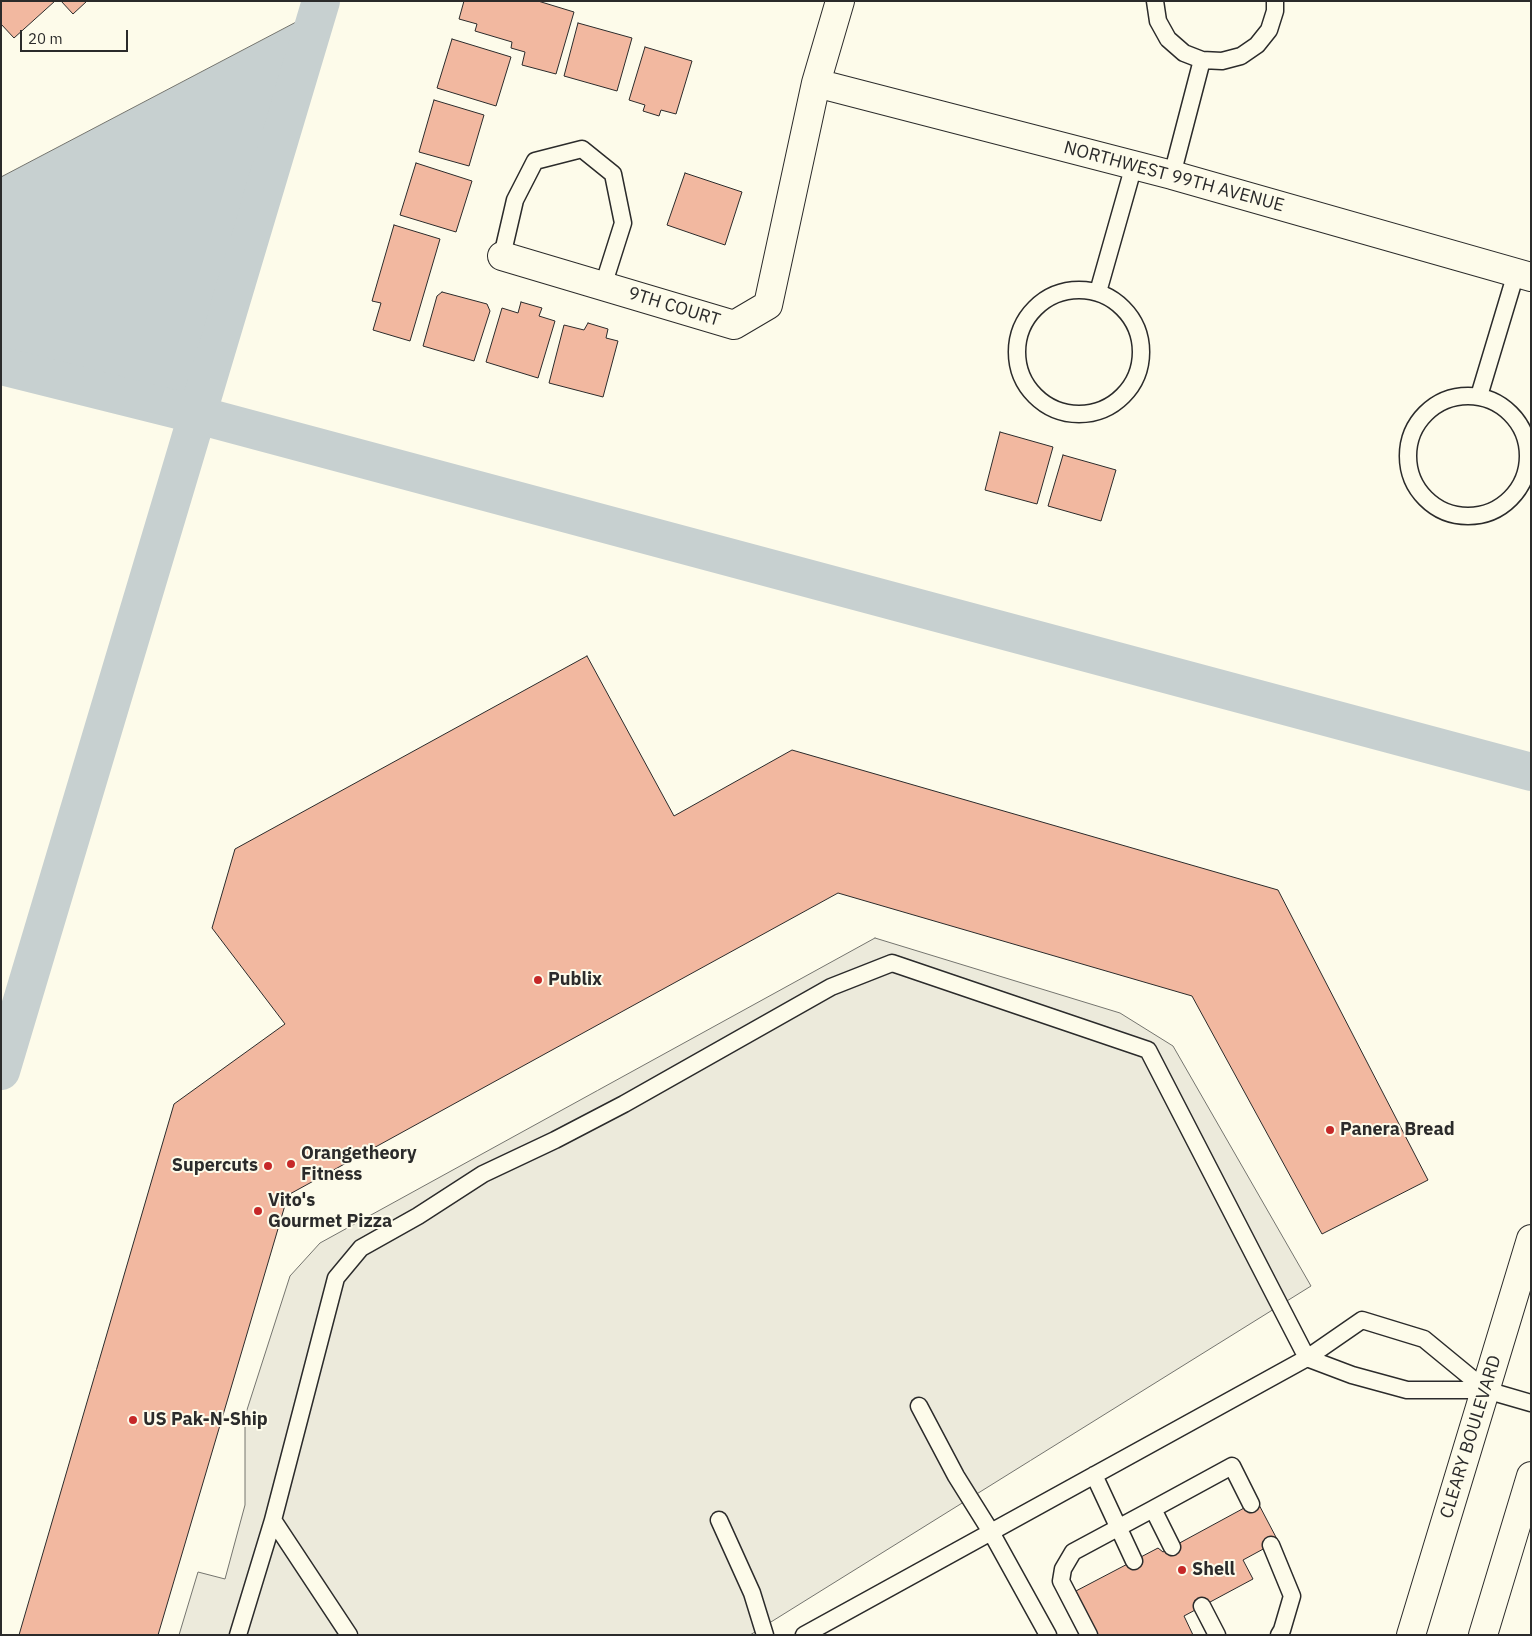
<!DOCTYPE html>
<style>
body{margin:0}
#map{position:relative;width:1532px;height:1636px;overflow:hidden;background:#fdfbea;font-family:"IBM Plex Sans",sans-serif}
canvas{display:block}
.frame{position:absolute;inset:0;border:2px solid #2b2b2b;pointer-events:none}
.scale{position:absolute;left:20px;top:30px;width:108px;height:22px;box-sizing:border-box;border:2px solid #2b2b2b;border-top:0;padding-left:6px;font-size:15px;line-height:18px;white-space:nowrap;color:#2b2b2b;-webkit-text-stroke:4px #fdfbea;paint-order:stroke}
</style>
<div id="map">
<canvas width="1532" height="1636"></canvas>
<div class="frame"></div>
<div class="scale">20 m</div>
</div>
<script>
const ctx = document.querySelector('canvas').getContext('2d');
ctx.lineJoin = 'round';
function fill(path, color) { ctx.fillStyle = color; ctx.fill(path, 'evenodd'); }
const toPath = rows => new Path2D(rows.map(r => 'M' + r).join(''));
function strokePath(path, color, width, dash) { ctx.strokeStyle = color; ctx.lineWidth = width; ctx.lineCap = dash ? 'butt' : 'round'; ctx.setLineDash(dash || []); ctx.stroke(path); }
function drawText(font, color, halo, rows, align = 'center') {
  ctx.font = font + ' "IBM Plex Sans",sans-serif'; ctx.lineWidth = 4; ctx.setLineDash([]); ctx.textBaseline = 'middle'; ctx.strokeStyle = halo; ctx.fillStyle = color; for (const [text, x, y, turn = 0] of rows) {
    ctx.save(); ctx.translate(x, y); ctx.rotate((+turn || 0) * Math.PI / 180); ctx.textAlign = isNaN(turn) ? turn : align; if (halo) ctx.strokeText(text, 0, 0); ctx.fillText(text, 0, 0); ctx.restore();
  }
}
const parking = toPath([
 [875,938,1120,1013,1173,1046,1311,1286,750,1635,179,1635,198,1572,225,1579,245,1505,245,1416,290,1276,320,1243,875,938]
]);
fill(parking, '#eceadb');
strokePath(parking, '#74746e', 1);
const water = toPath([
 [319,10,198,415,1,366,1,177,319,10]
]);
fill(water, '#c7d0d0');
strokePath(water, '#74746e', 1);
strokePath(toPath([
 [1,366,198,415,1531,772],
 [1,1071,321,1]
]), '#c7d0d0', 38);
const building = toPath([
 [1,1,55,1,14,38,1,24,1,1],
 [61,1,87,1,73,14,61,1],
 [464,1,538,1,574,12,556,74,522,65,525,52,511,48,512,42,475,31,477,24,459,19,464,1],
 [578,23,632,38,617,91,564,76,578,23],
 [452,39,511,57,496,106,437,88,452,39],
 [645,47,692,61,676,114,661,110,659,116,643,111,645,105,629,100,645,47],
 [434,100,484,115,469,166,419,152,434,100],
 [416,163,472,181,456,232,400,215,416,163],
 [685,173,742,192,725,245,667,225,685,173],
 [394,225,440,239,410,341,373,330,381,303,372,301,394,225],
 [442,292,487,304,490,311,474,361,423,346,437,296,442,292],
 [521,302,542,308,539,316,555,321,538,378,486,362,502,308,518,313,521,302],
 [588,323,608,329,606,338,618,341,603,397,549,383,564,325,584,330,588,323],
 [1000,432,1053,447,1037,504,985,490,1000,432],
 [1063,455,1116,470,1101,521,1048,506,1063,455],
 [587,656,674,816,792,750,1278,890,1428,1180,1322,1234,1192,996,838,893,288,1195,158,1635,19,1635,174,1104,285,1024,212,928,235,849,587,656],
 [1257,1501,1278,1541,1243,1560,1253,1579,1184,1616,1193,1635,1097,1635,1074,1592,1158,1548,1163,1552,1257,1501]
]);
fill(building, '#f2b8a0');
strokePath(building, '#2b2b2b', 1);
const lane = toPath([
 [1155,1,1158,21,1168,39,1184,53,1202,60,1222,61,1241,56,1257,45,1269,30,1275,11,1275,1],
 [1172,175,1202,60],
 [502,256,515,200,535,161,582,149,613,174,623,223,603,286],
 '1017 352a62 62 0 1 1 124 0a62 62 0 1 1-124 0Z',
 [1098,292,1134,165],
 '1408 456a60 60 0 1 1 120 0a60 60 0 1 1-120 0Z',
 [1479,396,1516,273],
 [919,1406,956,1476,991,1532,1048,1635],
 [1094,1475,1134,1561],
 [1153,1509,1232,1466,1251,1504],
 [719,1520,752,1593,765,1635],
 [1271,1545,1292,1596,1282,1630,1279,1635],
 [1202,1606,1217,1635],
 [238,1635,273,1520],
 [349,1635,273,1520,336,1278,361,1248,418,1216,483,1174,555,1140,624,1104,831,987,892,963,1148,1050,1307,1358,1352,1375,1407,1390,1486,1390,1531,1403],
 [804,1635,1307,1358,1362,1320,1424,1339,1486,1390],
 [1089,1635,1061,1581,1063,1569,1073,1552,1153,1509,1172,1547]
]);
const street = toPath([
 [816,83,1172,175,1531,277],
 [502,256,734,325,768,305,816,83,840,1]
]);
const secondary = toPath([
 [1411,1635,1531,1239],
 [1483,1635,1531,1476]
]);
strokePath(lane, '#2b2b2b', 19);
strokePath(street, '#2b2b2b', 30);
strokePath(secondary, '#2b2b2b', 30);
strokePath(lane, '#fdfbea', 16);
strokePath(street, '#fdfbea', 28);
strokePath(secondary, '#fdfbea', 28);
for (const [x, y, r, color] of [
 [538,980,5,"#c62828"],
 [1330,1130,5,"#c62828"],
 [291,1164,5,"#c62828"],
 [268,1166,5,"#c62828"],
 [258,1211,5,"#c62828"],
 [133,1420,5,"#c62828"],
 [1182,1570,5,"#c62828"]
]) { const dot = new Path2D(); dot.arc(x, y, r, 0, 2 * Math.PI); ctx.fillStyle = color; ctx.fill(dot); strokePath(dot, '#fdfbea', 2); }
drawText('18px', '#2b2b2b', '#fdfbea', [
 ["NORTHWEST 99TH AVENUE",1174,177,15],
 ["9TH COURT",674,307,17],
 ["CLEARY BOULEVARD",1471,1437,-73]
]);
drawText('bold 18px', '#2b2b2b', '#fdfbea', [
 ["Publix",548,980],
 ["Panera Bread",1340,1130],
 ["Orangetheory",301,1154],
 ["Fitness",301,1175],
 ["Supercuts",258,1166,"right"],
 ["Vito's",268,1201],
 ["Gourmet Pizza",268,1222],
 ["US Pak-N-Ship",143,1420],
 ["Shell",1192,1570]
], 'left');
</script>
